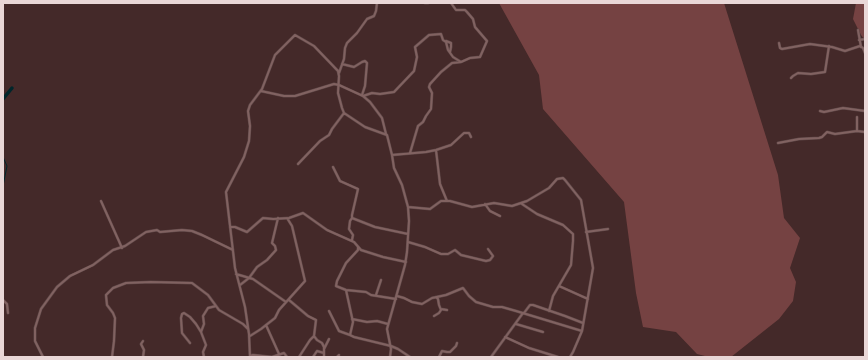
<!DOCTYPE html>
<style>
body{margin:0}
#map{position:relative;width:868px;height:360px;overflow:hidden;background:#442929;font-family:"Archivo Narrow",sans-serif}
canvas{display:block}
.frame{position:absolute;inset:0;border:4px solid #e9d7d7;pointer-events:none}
</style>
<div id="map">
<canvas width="868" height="360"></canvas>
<div class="frame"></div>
</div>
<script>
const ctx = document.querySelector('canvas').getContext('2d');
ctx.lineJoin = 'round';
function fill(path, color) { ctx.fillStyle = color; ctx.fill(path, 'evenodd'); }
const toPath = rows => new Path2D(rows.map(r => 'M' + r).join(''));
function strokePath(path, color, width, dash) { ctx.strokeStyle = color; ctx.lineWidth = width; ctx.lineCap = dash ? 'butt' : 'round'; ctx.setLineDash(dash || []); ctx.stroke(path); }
fill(toPath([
 [499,3,724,3,778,175,784,218,800,238,790,268,796,282,793,301,779,319,731,357,709,357,697,354,676,332,643,327,636,293,624,202,543,109,539,75],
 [856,3,865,3,865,40,861,35,853,19]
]), '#754242');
strokePath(toPath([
 [3,157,7,166,3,186]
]), '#00262b', 1);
strokePath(toPath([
 [3,99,12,88]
]), '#00262b', 3.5);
const street = toPath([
 [425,3,428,3],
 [858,30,861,47],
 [859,40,865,39],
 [446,41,451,43,451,47,450,52],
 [779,43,780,48,782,49,810,44,832,47,845,51,860,46,863,48,865,53],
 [342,64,354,67,362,62,365,61,367,63,365,86,362,95],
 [339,73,344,59,345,48,347,43,357,33,367,19,374,16,376,11,377,3],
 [791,78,793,76,798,73,811,74,825,72,829,46],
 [261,91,284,96,295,96,334,84,339,85,363,96,370,102,382,118,386,134],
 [363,96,372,93,380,94,394,92,414,71,417,57,415,47,429,35,441,34,443,40,446,42,448,50,453,57,461,62],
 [820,111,824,112,843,108,865,111],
 [857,131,857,117],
 [778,143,799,139,819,138,822,137,827,132,835,134,857,131,865,132],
 [436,150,440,184,447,201],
 [410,153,418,126,423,122,426,116,431,109,432,93,429,87,430,84,441,72,452,63,461,62,470,58,480,57,487,41,475,27,473,19,467,12,465,10,456,10,451,3],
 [392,155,426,152,436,150,451,145,464,133,469,133,471,137],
 [298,164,320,141,329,135,332,129,344,113],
 [333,167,340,181,358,189,352,215,352,218,375,227,408,234],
 [101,201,122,248],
 [485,204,490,211,500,216],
 [522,204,537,214,563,225,573,234,573,241,571,265,553,296,549,311],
 [408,207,430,209,441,201,450,201,472,207,494,203,512,206,527,201,549,188,557,179,563,178,565,180,581,200,593,268,582,331,573,352,570,357],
 [230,227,235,227,247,232,263,218,273,219,289,218,303,213,327,230,354,242,361,250,383,257,406,262],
 [586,232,608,229],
 [352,240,353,235,349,229,350,221,352,218],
 [408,242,425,247,441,254,448,254,455,250,461,255,486,261,490,260,493,256,488,249],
 [358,247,358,250,346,263,337,281,336,286,346,290,366,292,371,295,396,299],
 [236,274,253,279,286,302],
 [240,285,249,278,257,267,267,260,276,250,275,246,272,243,278,218],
 [559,286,588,299],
 [346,290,353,322,350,335,354,337,391,346],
 [376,295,381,280],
 [397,296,404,298,412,302,422,304,432,298,446,295,463,288,469,296,476,302,493,307,502,307,516,311,582,331],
 [3,300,7,304,8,313],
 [289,300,308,316,316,320,314,336,317,340,322,343,324,347,324,357],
 [441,309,447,310],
 [329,311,339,331,350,335],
 [524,313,530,305,533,305,565,316,583,323],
 [434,316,439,313,441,310,439,305,438,299,436,297],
 [352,319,367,322,377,321,388,324],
 [516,324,543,332],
 [266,325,279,354],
 [250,336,261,329,275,318,279,310,305,281,292,226,287,218],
 [505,337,529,348,558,357],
 [143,341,141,344,144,350,143,357],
 [190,343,182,333,181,318,182,314,184,313,190,317,196,324,201,332],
 [391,346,398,349,410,357],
 [324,349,329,339],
 [250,356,253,355,272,357,284,353,287,357],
 [43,357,35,341,35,328,41,309,57,287,70,276,93,265,113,250,125,246,146,232,157,230,160,232,182,230,192,231,202,235,233,250],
 [112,357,114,341,115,318,113,313,107,305,106,295,113,288,126,283,151,282,192,283,208,295,219,310,243,324,248,329],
 [204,357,203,352,206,345,201,332,204,324,203,316,208,308,216,306],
 [250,357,249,334,245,307,235,268,226,192,244,157,249,141,250,126,248,111,250,105,262,89,275,55,295,35,314,46,338,71,339,76,338,93,342,108,344,113,365,127,387,135,392,155,394,168,402,185,408,207,409,221,407,252,405,265,387,329,391,349,390,357],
 [299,357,310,340,314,336],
 [313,357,317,351,324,353],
 [337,357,339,355],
 [439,357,442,351,447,352,450,352,456,346,457,343],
 [491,357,523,313]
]);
strokePath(street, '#5f4848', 3);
strokePath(street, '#816261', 2);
</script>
